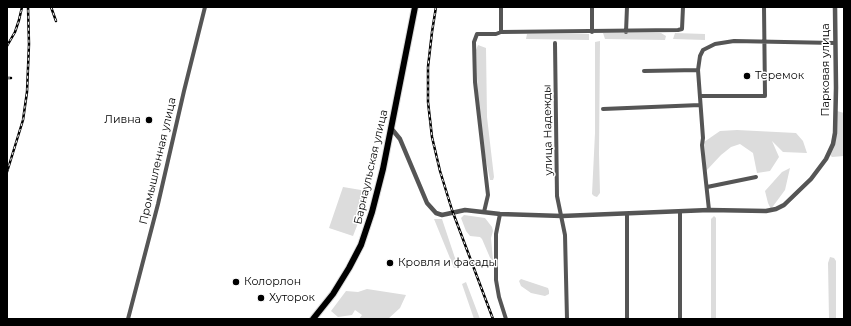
<!DOCTYPE html>
<meta charset="utf-8">
<style>
body{margin:0}
#map{position:relative;width:851px;height:326px;overflow:hidden;background:#fff;font-family:Montserrat,sans-serif}
canvas{display:block}
.frame{position:absolute;inset:0;border:8px solid #000;pointer-events:none}
</style>
<div id="map">
<canvas width="851" height="326"></canvas>
<div class="frame"></div>
</div>
<script>
const ctx = document.querySelector('canvas').getContext('2d');
ctx.lineJoin = 'round';
function fill(path, color) { ctx.fillStyle = color; ctx.fill(path, 'evenodd'); }
const toPath = rows => new Path2D(rows.map(r => 'M' + r).join(''));
function strokePath(path, color, width, dash) { ctx.strokeStyle = color; ctx.lineWidth = width; ctx.lineCap = dash ? 'butt' : 'round'; ctx.setLineDash(dash || []); ctx.stroke(path); }
function drawText(font, color, halo, rows, align = 'center') {
  ctx.font = font + ' Montserrat,sans-serif'; ctx.lineWidth = 3; ctx.setLineDash([]); ctx.textBaseline = 'middle'; ctx.strokeStyle = halo; ctx.fillStyle = color; for (const [text, x, y, turn = 0] of rows) {
    ctx.save(); ctx.translate(x, y); ctx.rotate((+turn || 0) * Math.PI / 180); ctx.textAlign = isNaN(turn) ? turn : align; if (halo) ctx.strokeText(text, 0, 0); ctx.fillText(text, 0, 0); ctx.restore();
  }
}
fill(toPath([
 [603,33,661,33,666,36,665,40,605,39],
 [675,33,705,34,705,40,673,39],
 [527,34,589,34,589,40,526,39],
 [600,41,599,154,600,193,597,197,594,196,592,194,595,133,595,42],
 [478,45,486,48,487,117,494,177,493,180,490,180,479,125,476,50],
 [837,111,844,113,844,156,832,157,829,154],
 [737,130,796,133,803,141,807,153,783,152,772,141,779,157,770,171,757,173,753,153,740,144,731,147,721,155,706,171,704,142,720,131],
 [790,168,785,190,771,209,768,203,765,191,782,172],
 [343,187,361,190,367,200,353,236,329,228],
 [464,215,485,218,492,227,493,231,491,238,493,260,491,260,482,239,480,237,470,236,466,231,461,218],
 [714,216,716,218,716,319,711,319,711,219],
 [434,219,442,219,458,267,454,268],
 [830,257,834,258,836,261,836,319,829,319,828,263],
 [521,279,548,288,549,291,549,294,545,296,531,293,521,286,519,281],
 [466,282,480,319,474,319,462,284],
 [367,289,406,295,400,308,388,319,359,319,362,315,355,310,352,315,338,317,331,311,346,291,358,292]
]), '#dcdcdc');
const trunk = toPath([
 [313,319,333,294,349,268,361,245,372,212,383,169,415,7]
]);
strokePath(trunk, '#dbdbdb', 8);
strokePath(toPath([
 [501,7,501,32],
 [592,7,592,32],
 [626,32,627,7],
 [555,43,557,196,565,235,567,319],
 [644,71,698,70],
 [700,96,765,96,764,7],
 [603,109,700,105],
 [707,187,756,177],
 [709,210,702,145,703,138,698,70,700,56,703,50,715,44,734,41,835,43],
 [484,212,488,195,475,82,474,42,477,34,496,34,501,32,678,30,682,29,683,7],
 [500,214,496,234,496,280,499,297,506,319],
 [627,214,627,319],
 [128,319,158,204,184,91,205,7],
 [680,319,680,212]
]), '#555', 4);
strokePath(toPath([
 [391,128,400,139,427,203,436,213,442,215,465,210,500,214,562,216,709,210,766,211,776,209,784,205,811,179,826,159,833,144,835,133,836,88,835,7]
]), '#555', 4.5);
strokePath(trunk, '#000', 6);
const rail = toPath([
 [51,7,56,21],
 [436,7,432,32,428,67,428,102,432,137,440,171,452,210,493,319],
 [7,46,15,32,19,20,22,7],
 [7,78,11,78],
 [7,172,23,120,27,92,29,44,28,7]
]);
strokePath(rail, '#000', 2.5);
strokePath(rail, '#fff', 1, [3]);
for (const [x, y, r, color] of [
 [747,76,4,"#000"],
 [149,120,4,"#000"],
 [390,263,4,"#000"],
 [236,282,4,"#000"],
 [261,298,4,"#000"]
]) { const dot = new Path2D(); dot.arc(x, y, r, 0, 2 * Math.PI); ctx.fillStyle = color; ctx.fill(dot); strokePath(dot, '#fff', 1.5); }
drawText('11px', '#000', '#fff', [
 ["Парковая улица",826,70,-90],
 ["улица Надежды",548,130,-91],
 ["Промышленная улица",158,161,-77],
 ["Барнаульская улица",371,167,-77]
]);
drawText('11px', '#000', '#fff', [
 ["Теремок",755,76],
 ["Ливна",141,120,"right"],
 ["Кровля и фасады",398,263],
 ["Колорлон",244,282],
 ["Хуторок",269,298]
], 'left');
</script>
